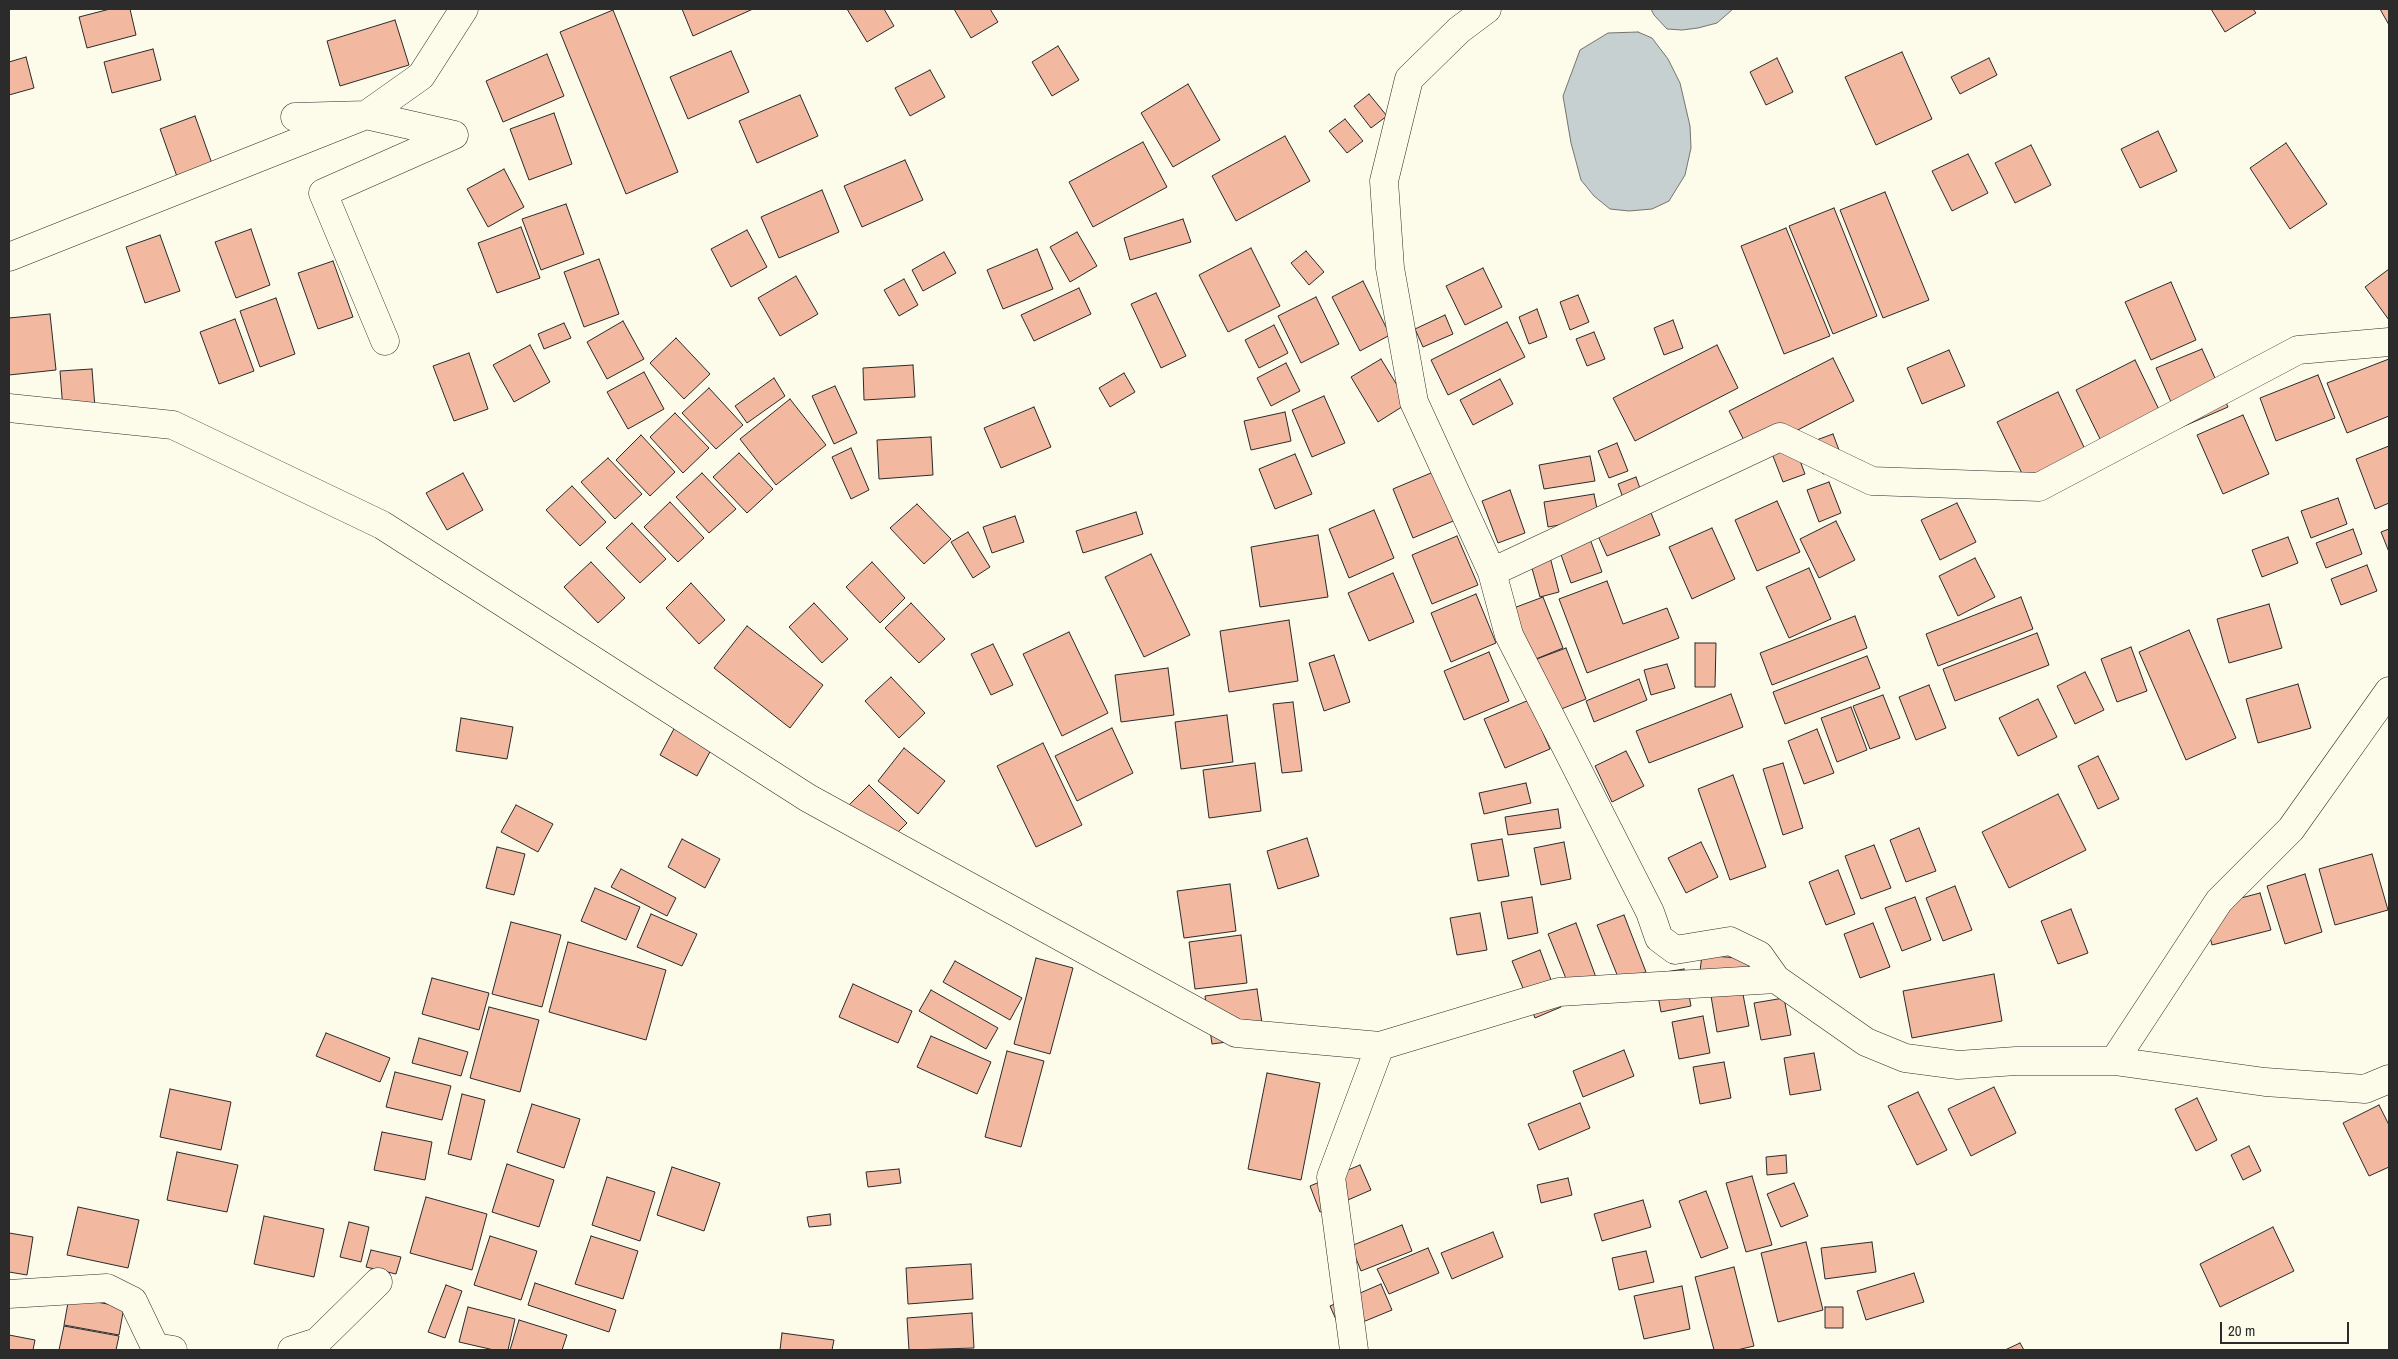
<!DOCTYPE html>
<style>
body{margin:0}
#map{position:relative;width:2398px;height:1359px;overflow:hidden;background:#fdfbea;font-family:"Archivo Narrow",sans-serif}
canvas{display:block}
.frame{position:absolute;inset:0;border:10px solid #2b2b2b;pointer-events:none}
.scale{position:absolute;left:2220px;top:1322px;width:129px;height:22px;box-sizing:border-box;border:2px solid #2b2b2b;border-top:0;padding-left:6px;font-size:15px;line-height:18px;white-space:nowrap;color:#2b2b2b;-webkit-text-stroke:4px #fdfbea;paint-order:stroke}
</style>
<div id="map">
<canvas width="2398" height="1359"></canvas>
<div class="frame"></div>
<div class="scale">20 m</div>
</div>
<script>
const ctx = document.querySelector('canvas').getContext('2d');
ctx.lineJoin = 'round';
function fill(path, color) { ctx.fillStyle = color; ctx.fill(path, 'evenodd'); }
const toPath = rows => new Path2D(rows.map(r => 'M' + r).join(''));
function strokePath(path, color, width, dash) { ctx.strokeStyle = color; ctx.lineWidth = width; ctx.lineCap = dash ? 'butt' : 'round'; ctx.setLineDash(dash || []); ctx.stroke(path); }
const water = toPath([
 [1651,9,1733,9,1717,23,1698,28,1682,30,1667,29,1654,15,1651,9],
 [1638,32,1652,38,1668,59,1680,83,1690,126,1691,148,1685,175,1669,201,1652,209,1629,211,1610,209,1594,196,1581,180,1571,143,1563,96,1580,50,1608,33,1638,32]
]);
fill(water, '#c7d0d0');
strokePath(water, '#74746e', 1);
const building = toPath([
 [110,9,130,9,136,35,87,48,79,17,110,9],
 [682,9,753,9,693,36,682,9],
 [847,9,884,9,894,26,867,42,847,9],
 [954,9,990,9,998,22,971,38,954,9],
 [2211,9,2253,9,2256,13,2225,32,2211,9],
 [2380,9,2389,9,2389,25,2380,9],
 [613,10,678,172,626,194,560,32,613,10],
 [395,20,409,65,340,86,327,41,395,20],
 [1058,46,1079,80,1052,96,1032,62,1058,46],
 [153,49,161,80,112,93,104,62,153,49],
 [731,51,749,92,688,119,670,77,731,51],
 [1902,52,1932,119,1876,145,1845,77,1902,52],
 [547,54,564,96,503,122,486,81,547,54],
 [26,57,34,88,9,95,9,62,26,57],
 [1777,58,1793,92,1766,105,1750,72,1777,58],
 [1989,58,1997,75,1960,94,1951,77,1989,58],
 [930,70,945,97,910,116,895,88,930,70],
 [1188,84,1220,140,1173,167,1141,113,1188,84],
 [1369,94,1387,116,1371,128,1354,106,1369,94],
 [800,95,818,136,757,163,739,121,800,95],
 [554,113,572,164,529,180,510,129,554,113],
 [195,116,215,172,180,185,160,129,195,116],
 [1345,119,1363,141,1347,153,1329,131,1345,119],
 [2158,131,2177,171,2140,188,2121,149,2158,131],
 [1285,136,1310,181,1236,221,1212,176,1285,136],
 [1143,142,1167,187,1093,227,1069,182,1143,142],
 [2286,143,2327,204,2290,229,2250,168,2286,143],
 [2031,145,2051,185,2015,203,1995,163,2031,145],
 [1968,154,1988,193,1952,211,1932,171,1968,154],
 [905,160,923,200,862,227,844,186,905,160],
 [504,169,524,207,488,227,467,189,504,169],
 [822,190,839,232,779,258,761,217,822,190],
 [1885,192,1929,300,1883,318,1840,210,1885,192],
 [566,204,584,254,541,270,522,219,566,204],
 [1834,208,1877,316,1833,334,1789,226,1834,208],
 [1183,219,1191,242,1130,260,1124,238,1183,219],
 [521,227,540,278,497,293,478,243,521,227],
 [1786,228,1830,336,1784,354,1741,246,1786,228],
 [251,229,270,285,236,298,215,242,251,229],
 [747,230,767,267,731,287,711,249,747,230],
 [1077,232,1097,266,1070,282,1050,247,1077,232],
 [160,235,180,291,145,303,126,247,160,235],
 [1251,248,1280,306,1228,332,1199,275,1251,248],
 [1037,249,1053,289,1003,309,987,270,1037,249],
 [1306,251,1324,272,1309,285,1291,263,1306,251],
 [944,252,956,273,923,291,912,270,944,252],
 [599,259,619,314,584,327,564,272,599,259],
 [333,261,353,317,318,329,298,273,333,261],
 [1483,268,1502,307,1465,325,1446,286,1483,268],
 [2389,269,2389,320,2365,287,2389,269],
 [796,276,818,314,780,336,758,298,796,276],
 [904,279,918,305,899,316,884,290,904,279],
 [1363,281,1390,335,1360,351,1332,297,1363,281],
 [2171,282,2196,340,2151,360,2125,302,2171,282],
 [1079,288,1091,314,1034,341,1021,315,1079,288],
 [1156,293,1186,356,1161,368,1131,304,1156,293],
 [1578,295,1589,322,1570,330,1560,302,1578,295],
 [1316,297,1339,344,1301,363,1278,316,1316,297],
 [276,298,295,354,260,367,240,311,276,298],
 [1537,309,1547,337,1529,344,1519,317,1537,309],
 [50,314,56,370,9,375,9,318,50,314],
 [1445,315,1453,334,1423,347,1415,329,1445,315],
 [235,319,254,371,219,384,200,332,235,319],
 [1673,320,1683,348,1664,355,1654,328,1673,320],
 [623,321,644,359,607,379,587,342,623,321],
 [1507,322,1525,357,1448,395,1431,360,1507,322],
 [564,323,571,338,544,349,538,334,564,323],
 [1274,325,1288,353,1259,368,1245,340,1274,325],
 [1594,332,1605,359,1587,366,1576,339,1594,332],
 [676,338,710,374,684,399,650,363,676,338],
 [530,345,550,382,514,402,493,365,530,345],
 [1717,345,1738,388,1635,441,1613,398,1717,345],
 [2202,349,2228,407,2182,427,2156,368,2202,349],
 [1949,350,1965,386,1922,404,1907,368,1949,350],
 [469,353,488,409,454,421,433,366,469,353],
 [1833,358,1854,401,1751,454,1729,411,1833,358],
 [1381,359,1408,403,1378,422,1351,377,1381,359],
 [2389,359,2389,416,2347,433,2327,383,2389,359],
 [2135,360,2164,420,2105,449,2076,390,2135,360],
 [1286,363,1300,391,1271,406,1257,378,1286,363],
 [913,365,915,397,864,400,863,368,913,365],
 [92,369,95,408,63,410,60,371,92,369],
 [644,372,664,409,628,429,607,392,644,372],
 [1124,373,1135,392,1110,407,1099,388,1124,373],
 [2318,375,2335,418,2276,441,2260,398,2318,375],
 [774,378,785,396,747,423,735,406,774,378],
 [1500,379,1513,404,1473,425,1460,400,1500,379],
 [835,386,857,433,834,444,812,396,835,386],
 [709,388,743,425,716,449,682,413,709,388],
 [2058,392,2090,460,2030,490,1997,422,2058,392],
 [1324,396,1345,443,1312,457,1292,410,1324,396],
 [790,399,826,445,776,485,740,439,790,399],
 [1034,407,1051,447,1001,468,984,428,1034,407],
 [1285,412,1291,441,1251,450,1244,421,1285,412],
 [675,413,709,448,683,473,650,437,675,413],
 [2243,415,2269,474,2223,494,2197,435,2243,415],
 [1833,434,1845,466,1823,474,1811,442,1833,434],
 [641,435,675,472,650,496,616,460,641,435],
 [931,437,933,475,879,479,877,440,931,437],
 [1793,442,1805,474,1783,482,1771,451,1793,442],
 [1617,443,1628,471,1609,478,1598,451,1617,443],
 [2389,446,2389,503,2375,509,2356,459,2389,446],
 [851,448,869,490,851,499,832,457,851,448],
 [739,453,773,489,747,513,713,477,739,453],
 [1295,454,1312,494,1275,509,1259,469,1295,454],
 [1590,456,1595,481,1544,489,1539,465,1590,456],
 [608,458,642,494,615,519,581,482,608,458],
 [1438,470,1458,519,1413,538,1393,489,1438,470],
 [463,473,483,510,447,530,426,493,463,473],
 [702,473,736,509,709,533,676,497,702,473],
 [1636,477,1646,505,1628,512,1618,484,1636,477],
 [1829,482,1841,513,1819,522,1807,490,1829,482],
 [572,486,606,522,580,546,546,510,572,486],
 [1510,490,1525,533,1498,543,1482,501,1510,490],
 [1594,494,1599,518,1548,527,1544,502,1594,494],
 [2338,498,2347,524,2311,538,2301,511,2338,498],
 [1777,501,1800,552,1757,571,1735,520,1777,501],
 [670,502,704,538,678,562,644,527,670,502],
 [1957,503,1976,542,1940,560,1921,520,1957,503],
 [917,504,951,539,924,564,890,528,917,504],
 [1374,510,1394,558,1349,578,1329,529,1374,510],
 [1136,512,1143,534,1083,553,1076,531,1136,512],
 [1651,513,1660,535,1607,556,1598,536,1651,513],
 [1015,516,1024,542,992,553,983,527,1015,516],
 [1836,521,1855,560,1819,578,1800,539,1836,521],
 [632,523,666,559,640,583,606,548,632,523],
 [1712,528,1735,579,1692,599,1669,547,1712,528],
 [2353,529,2362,554,2326,568,2316,543,2353,529],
 [2389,529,2389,552,2381,532,2389,529],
 [968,532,990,567,973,578,951,542,968,532],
 [1318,535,1328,597,1260,607,1251,547,1318,535],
 [1457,536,1478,585,1432,604,1412,555,1457,536],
 [2288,537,2298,563,2262,577,2252,550,2288,537],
 [1590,539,1602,572,1571,583,1559,549,1590,539],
 [1548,549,1559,592,1540,597,1528,554,1548,549],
 [1151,554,1190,635,1144,657,1105,577,1151,554],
 [1975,558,1995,597,1958,616,1939,576,1975,558],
 [591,562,625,598,598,623,564,587,591,562],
 [872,562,905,598,880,623,846,587,872,562],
 [2367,565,2377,591,2341,605,2331,579,2367,565],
 [1809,568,1831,619,1789,638,1766,587,1809,568],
 [1393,573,1414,622,1369,641,1348,593,1393,573],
 [1607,581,1623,624,1667,608,1679,638,1587,673,1559,599,1607,581],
 [691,583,725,620,699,644,666,608,691,583],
 [1476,594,1496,643,1451,662,1431,613,1476,594],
 [1543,597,1563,648,1531,661,1511,609,1543,597],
 [2021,597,2033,629,1938,666,1926,634,2021,597],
 [814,603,848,639,822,663,789,627,814,603],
 [911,603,945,639,919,663,885,628,911,603],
 [2269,604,2282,648,2229,663,2217,619,2269,604],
 [1855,616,1867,648,1772,685,1760,653,1855,616],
 [1289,620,1298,681,1229,692,1220,631,1289,620],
 [747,626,823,685,790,728,714,668,747,626],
 [2189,630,2236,738,2186,760,2139,652,2189,630],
 [1069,632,1108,713,1062,736,1023,654,1069,632],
 [2037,633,2049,665,1955,701,1943,669,2037,633],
 [1695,643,1716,643,1715,687,1695,687,1695,643],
 [993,644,1013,685,991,695,971,654,993,644],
 [2131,647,2147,691,2117,702,2101,659,2131,647],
 [1566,648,1586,699,1554,712,1534,660,1566,648],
 [1489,652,1509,701,1464,720,1444,671,1489,652],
 [1334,655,1350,702,1324,711,1309,663,1334,655],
 [1867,656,1880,688,1785,724,1773,692,1867,656],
 [1667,664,1675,688,1651,695,1644,670,1667,664],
 [1168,668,1174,715,1121,722,1115,675,1168,668],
 [2085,672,2104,710,2075,724,2057,686,2085,672],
 [891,677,925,713,899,738,865,701,891,677],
 [1639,679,1647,700,1594,722,1586,701,1639,679],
 [2298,684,2311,728,2258,743,2246,699,2298,684],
 [1929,685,1946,728,1916,740,1899,697,1929,685],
 [1731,694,1743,727,1649,763,1636,731,1731,694],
 [1883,695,1900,738,1870,749,1853,706,1883,695],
 [2038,699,2057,737,2018,756,1999,718,2038,699],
 [1529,700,1550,749,1505,768,1484,719,1529,700],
 [1293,702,1302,771,1282,773,1273,704,1293,702],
 [1851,707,1867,750,1837,762,1821,718,1851,707],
 [1227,715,1233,762,1181,769,1175,722,1227,715],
 [461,718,513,727,507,759,456,751,461,718],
 [675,727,712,748,697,776,660,755,675,727],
 [1112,728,1133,773,1077,801,1055,756,1112,728],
 [1817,729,1834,773,1804,784,1788,741,1817,729],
 [1043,743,1082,825,1036,847,997,766,1043,743],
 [904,748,945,781,918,814,878,781,904,748],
 [1626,751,1644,786,1612,802,1595,766,1626,751],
 [2098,756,2119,799,2098,809,2078,766,2098,756],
 [1255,763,1261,811,1209,818,1203,770,1255,763],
 [1783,763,1803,828,1783,835,1763,769,1783,763],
 [1733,775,1766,867,1730,880,1698,789,1733,775],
 [1526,783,1531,803,1484,814,1479,793,1526,783],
 [869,785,907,823,881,849,843,811,869,785],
 [2058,794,2086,850,2009,888,1982,832,2058,794],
 [516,805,553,824,538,852,501,832,516,805],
 [1558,809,1561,828,1508,835,1505,817,1558,809],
 [1919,828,1936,871,1906,882,1890,840,1919,828],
 [1307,838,1319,876,1278,889,1267,851,1307,838],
 [682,839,720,859,705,888,668,867,682,839],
 [1502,839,1509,876,1478,881,1471,844,1502,839],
 [1564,842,1571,879,1541,885,1534,848,1564,842],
 [1701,842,1718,877,1686,893,1668,858,1701,842],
 [1874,845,1891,888,1861,899,1845,856,1874,845],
 [497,847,525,854,514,895,486,888,497,847],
 [2372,854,2388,910,2335,925,2319,869,2372,854],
 [621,869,676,898,667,916,611,887,621,869],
 [1838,870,1855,914,1826,925,1809,882,1838,870],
 [2305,874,2322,932,2285,944,2267,886,2305,874],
 [1230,884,1236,931,1184,938,1177,891,1230,884],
 [1955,886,1972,930,1943,941,1926,898,1955,886],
 [595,888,640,907,626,940,581,921,595,888],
 [2260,893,2271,930,2212,945,2203,908,2260,893],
 [1532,897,1538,933,1508,939,1501,902,1532,897],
 [1915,897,1931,940,1902,951,1885,908,1915,897],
 [2071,909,2088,953,2058,964,2041,921,2071,909],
 [1480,913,1487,950,1457,955,1450,918,1480,913],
 [651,914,697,934,682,966,637,947,651,914],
 [1624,915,1646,972,1620,982,1597,925,1624,915],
 [511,922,561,935,542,1007,492,994,511,922],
 [1576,923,1597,980,1571,991,1548,934,1576,923],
 [1873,923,1890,967,1860,978,1844,934,1873,923],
 [1241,935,1247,983,1195,989,1189,942,1241,935],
 [568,942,666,970,646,1040,549,1012,568,942],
 [1540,950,1561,1007,1535,1018,1512,961,1540,950],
 [1702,955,1749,959,1747,983,1699,979,1702,955],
 [1036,958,1073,968,1050,1054,1014,1044,1036,958],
 [955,961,1022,998,1010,1020,943,982,955,961],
 [1684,969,1691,1006,1661,1012,1654,974,1684,969],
 [1994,974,2002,1021,1912,1038,1903,991,1994,974],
 [432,978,489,993,479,1030,422,1014,432,978],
 [853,984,912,1011,898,1043,839,1017,853,984],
 [1257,989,1264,1037,1212,1044,1205,996,1257,989],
 [1742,989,1749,1026,1717,1032,1711,996,1742,989],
 [931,990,998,1028,986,1049,919,1011,931,990],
 [1784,998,1791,1035,1761,1040,1754,1003,1784,998],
 [489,1007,539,1020,520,1092,470,1078,489,1007],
 [1703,1016,1710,1053,1679,1059,1672,1022,1703,1016],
 [326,1033,390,1058,380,1082,316,1056,326,1033],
 [931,1036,991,1062,977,1094,917,1067,931,1036],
 [419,1038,468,1052,461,1076,412,1063,419,1038],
 [1624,1050,1634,1076,1583,1097,1573,1071,1624,1050],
 [1007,1051,1044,1061,1021,1147,985,1137,1007,1051],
 [1814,1053,1821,1090,1790,1095,1784,1058,1814,1053],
 [1724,1062,1731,1098,1700,1104,1693,1067,1724,1062],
 [395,1072,451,1086,442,1120,386,1107,395,1072],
 [1267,1073,1320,1083,1301,1180,1248,1169,1267,1073],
 [1994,1087,2016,1133,1971,1156,1948,1109,1994,1087],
 [170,1089,231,1102,221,1150,160,1137,170,1089],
 [1918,1092,1947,1150,1917,1165,1888,1106,1918,1092],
 [462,1094,485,1100,471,1160,448,1154,462,1094],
 [2197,1098,2217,1140,2196,1151,2175,1109,2197,1098],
 [1580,1103,1590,1128,1539,1150,1528,1124,1580,1103],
 [532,1104,580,1119,564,1168,517,1152,532,1104],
 [2379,1105,2389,1125,2389,1167,2369,1176,2343,1123,2379,1105],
 [382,1132,432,1142,425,1180,374,1170,382,1132],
 [2249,1146,2261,1171,2243,1180,2231,1155,2249,1146],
 [177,1152,238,1165,227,1212,167,1200,177,1152],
 [1786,1155,1787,1173,1767,1175,1766,1157,1786,1155],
 [507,1164,554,1180,539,1227,492,1212,507,1164],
 [1360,1165,1371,1190,1320,1212,1310,1186,1360,1165],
 [672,1167,720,1183,704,1231,657,1215,672,1167],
 [899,1169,901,1183,868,1187,866,1172,899,1169],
 [1752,1176,1772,1245,1746,1252,1726,1183,1752,1176],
 [607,1177,655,1192,640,1241,592,1225,607,1177],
 [1568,1178,1572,1195,1541,1203,1537,1185,1568,1178],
 [1794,1183,1808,1216,1781,1227,1767,1194,1794,1183],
 [1706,1191,1728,1248,1701,1258,1679,1201,1706,1191],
 [426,1197,487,1214,472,1270,410,1253,426,1197],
 [1643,1200,1651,1227,1602,1241,1594,1214,1643,1200],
 [78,1207,139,1220,128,1268,67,1255,78,1207],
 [830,1214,831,1225,809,1227,807,1217,830,1214],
 [264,1216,324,1229,314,1277,254,1264,264,1216],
 [349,1222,369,1227,361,1262,340,1257,349,1222],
 [1402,1225,1412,1251,1361,1271,1351,1246,1402,1225],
 [2273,1227,2294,1271,2220,1307,2200,1264,2273,1227],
 [1493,1232,1503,1257,1452,1279,1441,1253,1493,1232],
 [9,1233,33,1237,27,1275,9,1272,9,1233],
 [490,1236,537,1251,521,1300,474,1285,490,1236],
 [591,1236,638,1251,623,1299,575,1284,591,1236],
 [1806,1242,1823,1310,1778,1322,1761,1253,1806,1242],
 [1872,1242,1876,1272,1825,1279,1821,1248,1872,1242],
 [1428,1248,1439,1273,1389,1294,1377,1269,1428,1248],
 [371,1250,401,1257,396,1274,366,1267,371,1250],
 [1646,1251,1654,1282,1619,1290,1612,1258,1646,1251],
 [971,1264,973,1299,908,1304,906,1268,971,1264],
 [1734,1267,1754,1346,1737,1350,1714,1350,1695,1277,1734,1267],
 [1914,1273,1924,1302,1866,1320,1857,1291,1914,1273],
 [535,1283,616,1310,609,1332,528,1305,535,1283],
 [1381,1284,1392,1310,1341,1331,1330,1306,1381,1284],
 [446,1285,462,1291,445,1338,428,1332,446,1285],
 [1682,1286,1690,1329,1644,1339,1634,1296,1682,1286],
 [69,1297,124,1307,119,1335,64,1325,69,1297],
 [468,1307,515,1319,508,1350,494,1350,459,1342,468,1307],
 [1825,1307,1843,1307,1843,1328,1825,1328,1825,1307],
 [972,1313,974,1348,909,1350,907,1318,972,1313],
 [519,1320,567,1335,562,1350,510,1350,519,1320],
 [64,1326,119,1336,116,1350,59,1350,64,1326],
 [782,1333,834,1340,832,1350,780,1350,782,1333],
 [9,1335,35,1340,33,1350,9,1350,9,1335],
 [2020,1343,2024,1350,2005,1350,2020,1343]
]);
fill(building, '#f2b8a0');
strokePath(building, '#2b2b2b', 1);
const street = toPath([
 [1487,9,1459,30,1409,79,1384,181,1390,268,1414,402,1492,572,1509,635,1650,912,1659,938,1675,950,1730,941,1759,955,1776,979,1866,1042,1905,1058,1958,1065,2016,1061,2114,1061,2265,1082,2365,1089,2389,1079],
 [295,117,366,115,421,76,464,9],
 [9,257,366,115,454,135,323,193,385,341],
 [9,408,173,425,382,525,808,798,1236,1033,1380,1046,1559,992,1776,979],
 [1492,572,1780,437,1872,481,2039,487,2298,350,2389,342],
 [2114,1061,2219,901,2291,829,2389,691],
 [9,1294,107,1288,133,1301,155,1347,173,1350],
 [292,1350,317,1342,378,1282],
 [1354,1350,1331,1177,1380,1046]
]);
strokePath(street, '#2b2b2b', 29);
strokePath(street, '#fdfbea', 28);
</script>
